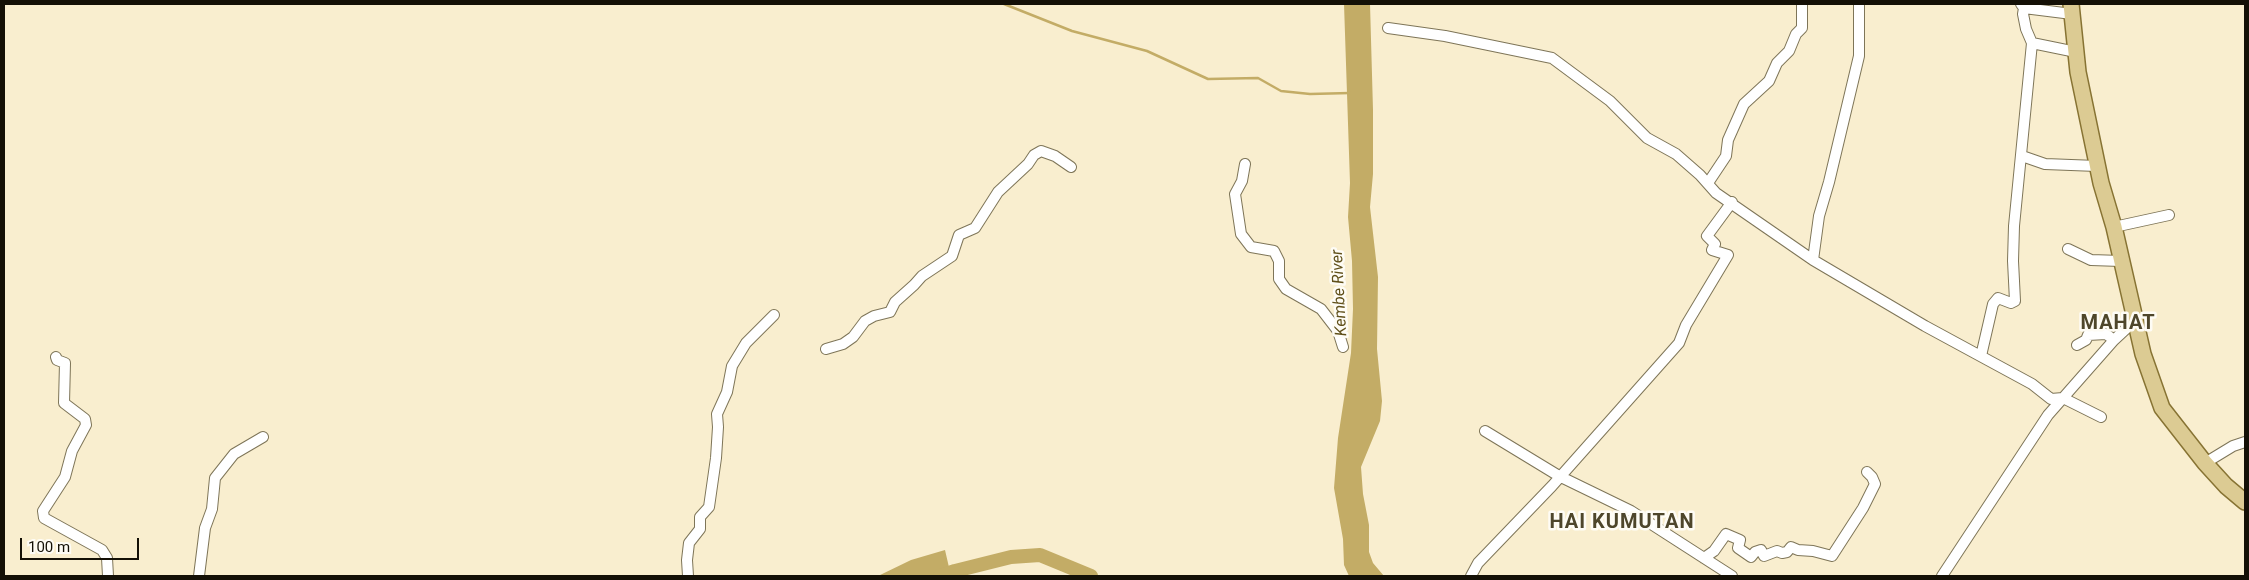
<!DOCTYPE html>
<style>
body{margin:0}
#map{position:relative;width:2249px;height:580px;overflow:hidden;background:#f9eecf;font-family:Roboto,sans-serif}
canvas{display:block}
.frame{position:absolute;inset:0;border:5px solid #141006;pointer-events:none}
.scale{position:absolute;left:20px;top:538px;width:119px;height:22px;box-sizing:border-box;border:2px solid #141006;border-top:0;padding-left:6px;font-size:15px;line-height:18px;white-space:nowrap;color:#141006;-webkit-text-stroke:4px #fefcf5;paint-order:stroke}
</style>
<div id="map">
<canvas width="2249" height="580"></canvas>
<div class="frame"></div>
<div class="scale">100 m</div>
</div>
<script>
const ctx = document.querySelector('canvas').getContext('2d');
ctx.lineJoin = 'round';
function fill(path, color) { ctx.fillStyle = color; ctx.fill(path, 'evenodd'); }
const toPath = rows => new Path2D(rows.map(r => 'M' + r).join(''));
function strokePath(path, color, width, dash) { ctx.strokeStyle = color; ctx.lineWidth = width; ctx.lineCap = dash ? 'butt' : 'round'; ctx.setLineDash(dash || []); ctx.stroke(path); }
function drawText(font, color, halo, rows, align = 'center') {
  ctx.font = font + ' Roboto,sans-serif'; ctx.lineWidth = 5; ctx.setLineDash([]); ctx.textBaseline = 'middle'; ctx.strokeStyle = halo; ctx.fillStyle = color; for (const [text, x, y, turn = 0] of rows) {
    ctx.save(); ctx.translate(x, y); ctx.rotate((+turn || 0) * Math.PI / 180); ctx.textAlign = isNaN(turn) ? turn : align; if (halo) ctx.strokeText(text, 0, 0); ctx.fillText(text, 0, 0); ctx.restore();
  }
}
fill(toPath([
 [1344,4,1370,4,1373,110,1373,174,1370,207,1378,277,1377,349,1382,401,1380,421,1361,467,1363,494,1369,525,1369,552,1373,563,1384,576,1349,576,1344,565,1343,539,1334,488,1338,438,1351,353,1353,309,1352,261,1348,217,1350,183],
 [945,550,951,576,878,576,911,560]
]), '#c3ac66');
strokePath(toPath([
 [1004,4,1072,31,1147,51,1208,79,1258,78,1281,91,1310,94,1350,93]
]), '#c3ac66', 2.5);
strokePath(toPath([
 [940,576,955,571,1011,557,1040,555,1091,576]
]), '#c3ac66', 14);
const minor = toPath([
 [2021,4,2024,8,2023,14,2026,29,2032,43,2076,52],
 [2024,8,2072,14],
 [1388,28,1445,36,1552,58,1610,101,1647,138,1676,154,1700,175,1716,193,1813,260,1925,326,2032,384,2051,399,2063,398,2101,417],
 [2022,156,2045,164,2097,166],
 [1245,164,1242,181,1235,194,1241,234,1251,247,1274,251,1279,261,1279,279,1286,289,1321,309,1338,331,1343,347],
 [1708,183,1726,156,1728,140,1744,104,1769,81,1777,63,1789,51,1796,34,1802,28,1802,4],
 [2114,227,2169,215],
 [2068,249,2091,260,2121,261],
 [1813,260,1819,216,1829,182,1859,56,1859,4],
 [2077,345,2086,340,2088,335,2106,334,2114,340],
 [826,349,843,344,853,337,865,321,874,316,890,312,895,302,914,285,922,276,952,256,959,235,975,228,998,192,1028,164,1034,155,1041,151,1055,156,1071,167],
 [1981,356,1993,304,1998,298,2011,303,2015,301,2013,261,2014,226,2032,43],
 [56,357,57,360,65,363,64,403,85,419,86,425,72,451,65,477,43,511,44,518,102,550,107,558,108,576],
 [1485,431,1559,476,1631,511,1732,576],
 [2205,463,2233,446,2245,442],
 [1704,558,1714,551,1726,534,1740,540,1738,548,1751,557,1755,552,1761,550,1764,556,1777,551,1782,553,1787,552,1791,547,1798,550,1813,551,1832,556,1863,508,1875,484,1872,477,1867,472],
 [199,576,205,528,212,509,215,478,234,454,263,437],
 [688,576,687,560,689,543,700,529,700,517,709,507,716,458,718,427,717,414,727,392,732,366,746,343,774,315],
 [1471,576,1478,563,1552,486,1679,343,1686,325,1728,255,1712,250,1715,244,1707,236,1732,202],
 [1942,576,2048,415,2114,340,2128,327,2136,323]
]);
const primary = toPath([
 [2071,4,2078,72,2101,183,2114,227,2143,354,2162,408,2205,463,2226,486,2245,502]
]);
strokePath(minor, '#7e7558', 12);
strokePath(primary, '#877333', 18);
strokePath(minor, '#fff', 10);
strokePath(primary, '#dccb93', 15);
drawText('italic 16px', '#60501a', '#fefcf5', [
 ["Kembe River",1340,293,-93]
]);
ctx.letterSpacing = '1px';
drawText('bold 20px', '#4e462b', '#fefcf5', [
 ["MAHAT",2118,324],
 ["HAI KUMUTAN",1622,523]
]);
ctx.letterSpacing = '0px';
</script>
